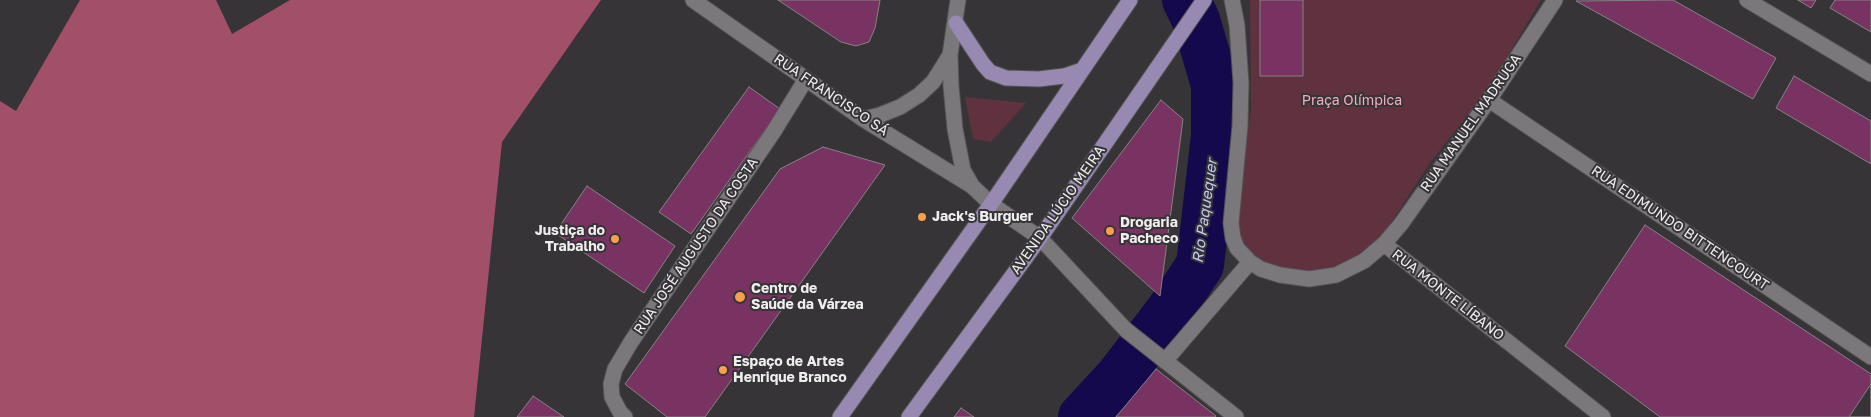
<!DOCTYPE html>
<meta charset="utf-8">
<style>
body{margin:0}
canvas{display:block;background:#363436}
</style>
<canvas width="1871" height="417"></canvas>
<script>
const ctx = document.querySelector('canvas').getContext('2d');
ctx.lineJoin = 'round';
function fill(path, color) { ctx.fillStyle = color; ctx.fill(path, 'evenodd'); }
const toPath = rows => new Path2D(rows.map(r => 'M' + r).join(''));
function strokePath(path, color, width, dash) { ctx.strokeStyle = color; ctx.lineWidth = width; ctx.lineCap = dash ? 'butt' : 'round'; ctx.setLineDash(dash || []); ctx.stroke(path); }
function drawText(font, color, halo, rows, align = 'center') {
  ctx.font = font + ' "Golos Text",sans-serif'; ctx.lineWidth = 4; ctx.setLineDash([]); ctx.textBaseline = 'middle'; ctx.strokeStyle = halo; ctx.fillStyle = color; for (const [text, x, y, turn = 0] of rows) {
    ctx.save(); ctx.translate(x, y); ctx.rotate((+turn || 0) * Math.PI / 180); ctx.textAlign = isNaN(turn) ? turn : align; if (halo) ctx.strokeText(text, 0, 0); ctx.fillText(text, 0, 0); ctx.restore();
  }
}
fill(toPath([
 [1250,0,1541,0,1486,92,1430,163,1379,241,1356,260,1318,273,1283,272,1252,255,1235,227,1251,109],
 [965,97,1026,103,991,142,973,139]
]), '#603240');
fill(toPath([
 [80,0,216,0,232,34,290,0,601,0,502,142,474,417,0,417,0,101,16,111]
]), '#a24f6a');
strokePath(toPath([
 [1082,417,1119,377,1171,309,1200,265,1215,136,1215,85,1196,20,1186,0]
]), '#15094d', 48);
const building = toPath([
 [778,0,880,0,875,28,869,42,856,46,841,42,778,0],
 [1260,0,1303,0,1303,76,1260,76,1260,0],
 [1673,0,1776,58,1753,99,1576,1,1673,0],
 [1798,0,1816,0,1811,8,1798,0],
 [1835,0,1871,0,1871,32,1830,8,1835,0],
 [1794,76,1871,121,1871,164,1776,108,1794,76],
 [749,87,780,109,691,234,659,212,749,87],
 [1161,100,1183,119,1160,296,1072,218,1161,100],
 [823,147,885,165,705,417,667,417,625,384,780,169,823,147],
 [587,186,675,246,644,293,555,233,587,186],
 [1645,225,1871,374,1871,417,1660,417,1565,346,1645,225],
 [1156,369,1216,416,1215,417,1116,417,1156,369],
 [1871,384,1871,417,1849,417,1871,384],
 [533,396,564,417,517,417,533,396],
 [961,408,974,417,954,417,961,408]
]);
fill(building, '#783363');
strokePath(building, '#848283', 1);
const pedestrian = toPath([
 [1040,238,1126,330,1236,417]
]);
const minor = toPath([
 [1232,0,1237,25,1241,83,1240,126,1231,223,1233,238,1237,248,1250,262,1261,269,1280,275,1309,279,1336,275,1364,261,1384,244,1603,417],
 [1489,100,1871,357],
 [1384,244,1401,224,1489,100,1555,0],
 [1165,361,1250,262],
 [625,417,620,412,612,397,611,384,615,369,631,342,774,131,806,79]
]);
const tertiary = toPath([
 [693,0,863,119,972,186]
]);
const secondary = toPath([
 [958,0,950,55,951,86,955,129,963,170,972,186,991,204,1040,238],
 [1747,0,1871,74],
 [863,119,880,115,900,107,919,95,933,82,950,55]
]);
const primary = toPath([
 [956,23,983,64,990,72,1006,78,1039,79,1064,76,1082,70],
 [840,417,991,204,1130,0],
 [909,417,1040,238,1204,0]
]);
strokePath(pedestrian, '#545354', 17);
strokePath(minor, '#545354', 17);
strokePath(tertiary, '#545354', 17);
strokePath(secondary, '#545354', 17);
strokePath(primary, '#545354', 17);
strokePath(pedestrian, '#7a787a', 15);
strokePath(minor, '#7a787a', 15);
strokePath(tertiary, '#7a787a', 15);
strokePath(secondary, '#7a787a', 15);
strokePath(primary, '#9889b3', 15);
for (const [x, y, r, color] of [
 [922,217,5,"#f8a04b"],
 [1110,231,5,"#f8a04b"],
 [615,239,5,"#f8a04b"],
 [740,297,6,"#f8a04b"],
 [723,370,5,"#f8a04b"]
]) { const dot = new Path2D(); dot.arc(x, y, r, 0, 2 * Math.PI); ctx.fillStyle = color; ctx.fill(dot); strokePath(dot, '#363436', 2); }
drawText('14px', '#efeeef', '#363436', [
 ["RUA FRANCISCO SÁ",831,95,34],
 ["RUA MANUEL MADRUGA",1471,123,-55],
 ["AVENIDA LÚCIO MEIRA",1058,210,-55],
 ["RUA EDIMUNDO BITTENCOURT",1680,228,34],
 ["RUA JOSÉ AUGUSTO DA COSTA",696,246,-56],
 ["RUA MONTE LÍBANO",1448,295,38]
]);
drawText('14px', '#f4adc0', '#363436', [
 ["Praça Olímpica",1352,101]
]);
drawText('bold 14px', '#efeeef', '#363436', [
 ["Jack's Burguer",932,217],
 ["Drogaria",1120,223],
 ["Pacheco",1120,239],
 ["Justiça do",605,231,"right"],
 ["Trabalho",605,247,"right"],
 ["Centro de",751,289],
 ["Saúde da Várzea",751,305],
 ["Espaço de Artes",733,362],
 ["Henrique Branco",733,378]
], 'left');
drawText('italic 15px', '#c4c9f2', '#363436', [
 ["Rio Paquequer",1205,211,-82]
]);
</script>
